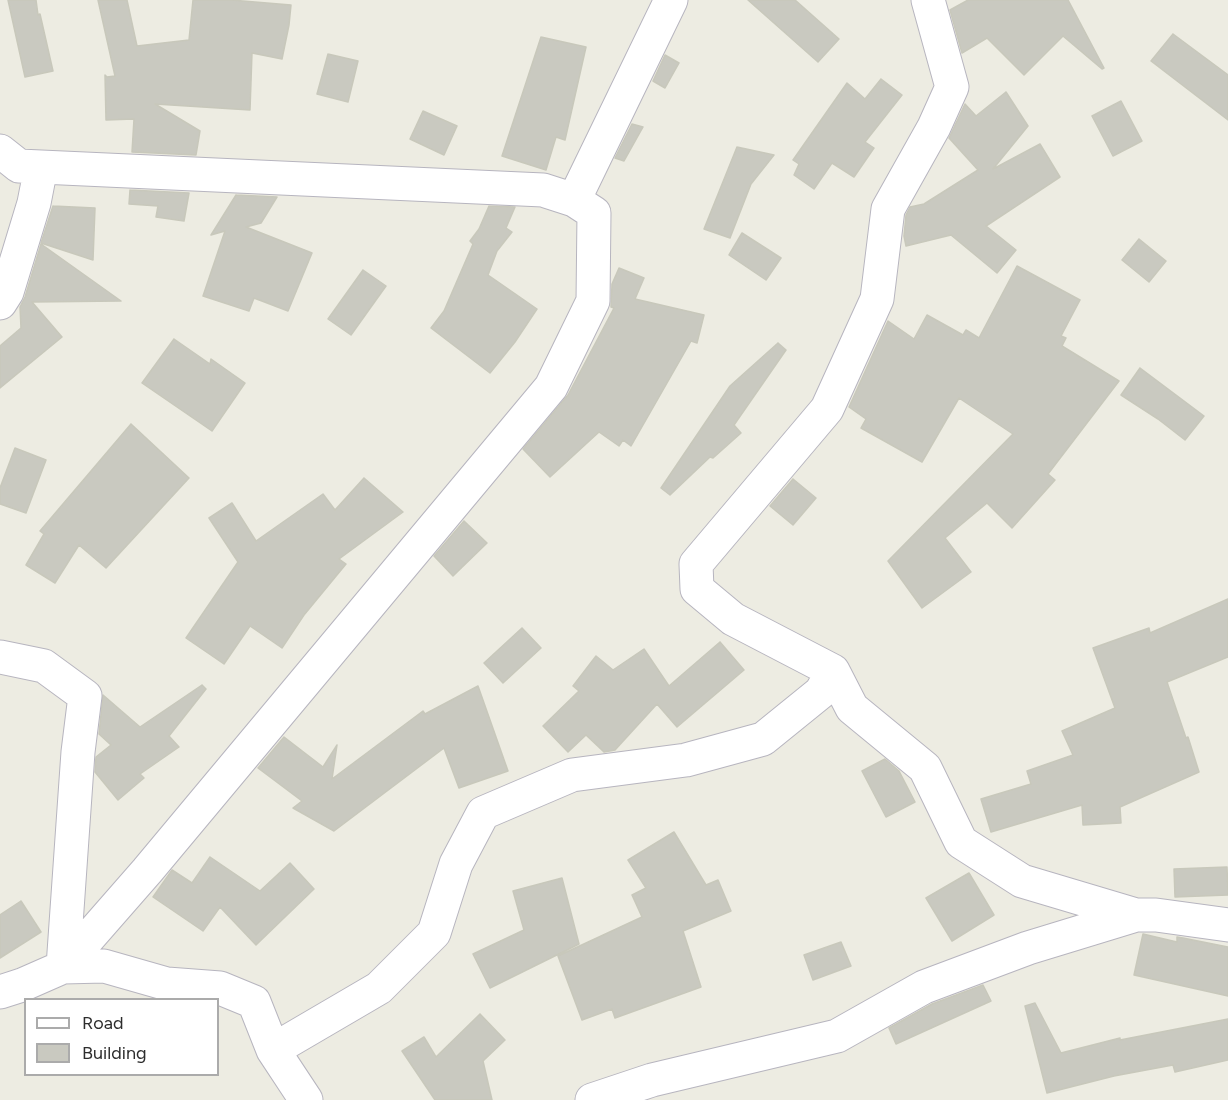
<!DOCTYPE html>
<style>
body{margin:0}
#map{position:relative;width:1228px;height:1100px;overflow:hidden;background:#edece2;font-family:Figtree,sans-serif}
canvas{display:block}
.legend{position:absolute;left:24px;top:998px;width:195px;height:78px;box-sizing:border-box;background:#fff;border:2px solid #ababab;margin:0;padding:8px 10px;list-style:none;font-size:18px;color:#2d2d2d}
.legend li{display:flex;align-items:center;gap:12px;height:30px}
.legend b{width:30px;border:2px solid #ababab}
</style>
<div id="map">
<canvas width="1228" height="1100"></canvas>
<ul class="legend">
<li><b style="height:8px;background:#fff"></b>Road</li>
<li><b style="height:16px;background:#c9c9c0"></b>Building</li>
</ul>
</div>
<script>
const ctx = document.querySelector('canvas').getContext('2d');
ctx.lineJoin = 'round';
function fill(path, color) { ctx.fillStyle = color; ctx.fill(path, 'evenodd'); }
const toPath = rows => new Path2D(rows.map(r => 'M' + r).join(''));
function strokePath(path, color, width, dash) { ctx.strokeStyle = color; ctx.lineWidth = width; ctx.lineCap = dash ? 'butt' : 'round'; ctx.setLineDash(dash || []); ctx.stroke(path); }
const building = toPath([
 [8,0,36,0,38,15,40,14,53,71,25,77,8,0],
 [98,0,127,0,137,46,189,40,193,0,231,0,291,5,289,25,282,59,252,53,250,110,155,104,200,131,196,155,132,152,134,119,106,120,105,75,107,77,115,76,98,0],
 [748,0,795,0,839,39,818,62,748,0],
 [968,0,1068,0,1104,68,1102,69,1063,36,1024,75,987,38,962,53,950,10,968,0],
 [1173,34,1228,75,1228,120,1151,61,1173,34],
 [541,37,586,47,565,140,556,137,546,170,502,156,541,37],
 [328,54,358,61,348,102,317,94,328,54],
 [665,55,679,63,665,88,653,81,665,55],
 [881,79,902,95,865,142,874,148,854,177,832,163,814,189,794,175,799,164,793,160,847,83,865,99,881,79],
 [1006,92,1028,126,993,169,1040,144,1060,177,986,226,1016,250,997,273,951,235,906,246,904,236,906,215,910,207,924,204,978,170,949,138,965,104,976,116,1006,92],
 [1121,101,1142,141,1113,156,1092,116,1121,101],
 [423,111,457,126,444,155,410,139,423,111],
 [632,124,643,127,624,161,615,158,632,124],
 [737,147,774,155,751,184,730,238,704,229,737,147],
 [130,190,189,193,184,221,156,217,158,206,129,204,130,190],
 [236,195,277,197,261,223,246,227,312,253,288,311,254,298,249,311,203,296,225,231,211,235,236,195],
 [53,206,95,208,93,260,41,243,53,206],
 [489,206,515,207,506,228,512,232,497,251,488,275,537,309,515,342,490,373,431,328,444,311,473,244,470,241,479,229,489,206],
 [742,233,781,258,766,280,729,255,742,233],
 [1139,239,1166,261,1149,282,1122,260,1139,239],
 [41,244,121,301,32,302,62,337,0,388,0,346,21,328,20,307,25,297,41,244],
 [1017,266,1080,300,1061,336,1066,338,1062,346,1119,381,1048,474,1055,480,1012,528,987,503,945,538,971,572,922,608,888,561,1013,434,959,398,922,462,861,428,866,419,849,407,888,321,914,339,927,315,963,335,966,330,979,338,1017,266],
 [619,268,644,278,635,299,704,315,697,343,691,341,631,446,623,440,619,446,599,432,550,477,523,449,568,395,614,308,611,307,612,284,619,268],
 [363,270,386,286,351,335,328,319,363,270],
 [174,339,210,364,211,359,245,383,212,431,142,383,174,339],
 [778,343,786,350,734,425,741,433,713,458,710,457,670,495,661,488,730,386,778,343],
 [1140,368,1204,416,1185,440,1158,419,1121,395,1140,368],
 [131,424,189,478,106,568,79,545,55,583,26,565,44,534,40,531,131,424],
 [15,448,46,460,26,513,0,504,0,488,15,448],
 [364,478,403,512,339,559,346,564,304,615,282,648,250,626,224,664,186,638,238,562,209,518,232,503,256,541,323,494,335,510,364,478],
 [793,479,816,498,793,525,770,506,793,479],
 [464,521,487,543,453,576,434,556,464,521],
 [1228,599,1228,657,1167,682,1186,738,1188,737,1199,772,1120,807,1121,823,1083,825,1082,805,991,832,981,799,1031,784,1027,771,1073,755,1062,731,1115,708,1093,648,1149,628,1150,633,1228,599],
 [522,628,541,648,503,683,484,663,522,628],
 [720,642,744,670,677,727,657,704,615,750,604,752,586,735,568,752,543,726,579,691,573,686,596,656,613,670,644,649,669,686,720,642],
 [202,685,206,689,169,736,179,747,140,774,144,778,118,800,95,772,96,757,111,745,99,734,103,695,140,727,202,685],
 [478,686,508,771,459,788,444,748,334,831,293,808,302,801,258,768,284,737,323,767,337,745,332,779,423,711,425,714,478,686],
 [885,759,899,771,915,802,886,817,862,771,885,759],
 [674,832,706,885,718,880,731,911,683,931,701,987,615,1018,612,1009,582,1020,558,956,642,917,632,895,646,888,628,860,674,832],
 [210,857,260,891,290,863,314,889,256,945,220,907,203,931,153,897,172,870,192,883,210,857],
 [1227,867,1228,895,1175,897,1174,869,1227,867],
 [969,873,994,915,952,941,926,898,969,873],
 [562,878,579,944,490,988,473,954,524,930,513,891,562,878],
 [21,901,41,932,0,958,0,915,21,901],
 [1143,934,1177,942,1177,937,1183,938,1228,947,1228,996,1134,975,1143,934],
 [841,942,851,966,813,980,804,955,841,942],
 [983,985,991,1001,896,1044,889,1028,932,1004,983,985],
 [1035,1003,1061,1053,1120,1038,1120,1040,1228,1019,1228,1060,1175,1072,1173,1065,1114,1076,1047,1093,1025,1006,1035,1003],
 [480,1014,505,1040,483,1061,492,1100,435,1100,402,1051,424,1037,436,1057,480,1014]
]);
fill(building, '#c9c9c0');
strokePath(building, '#c8c8bb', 1.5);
const minor = toPath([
 [928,0,952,87,934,127,888,209,877,299,827,409,696,564,697,589,733,619,833,671,852,708,925,768,961,842,1022,881,1136,915],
 [0,151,19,166,41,167],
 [574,200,671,0],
 [0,303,7,292,34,203,41,167,543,190,574,200,594,213,593,301,551,387,147,871,63,967,78,752,85,696,44,666,0,657],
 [0,992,22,985,63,967,104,966,167,984,220,988,254,1002,273,1050,306,1100],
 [273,1050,379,988,434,933,456,864,483,813,572,775,686,760,763,739,821,692,833,671],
 [592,1100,652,1080,837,1036,924,987,1028,948,1136,915,1156,915,1228,925]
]);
strokePath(minor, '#b7b5bf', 35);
strokePath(minor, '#fff', 33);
</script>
